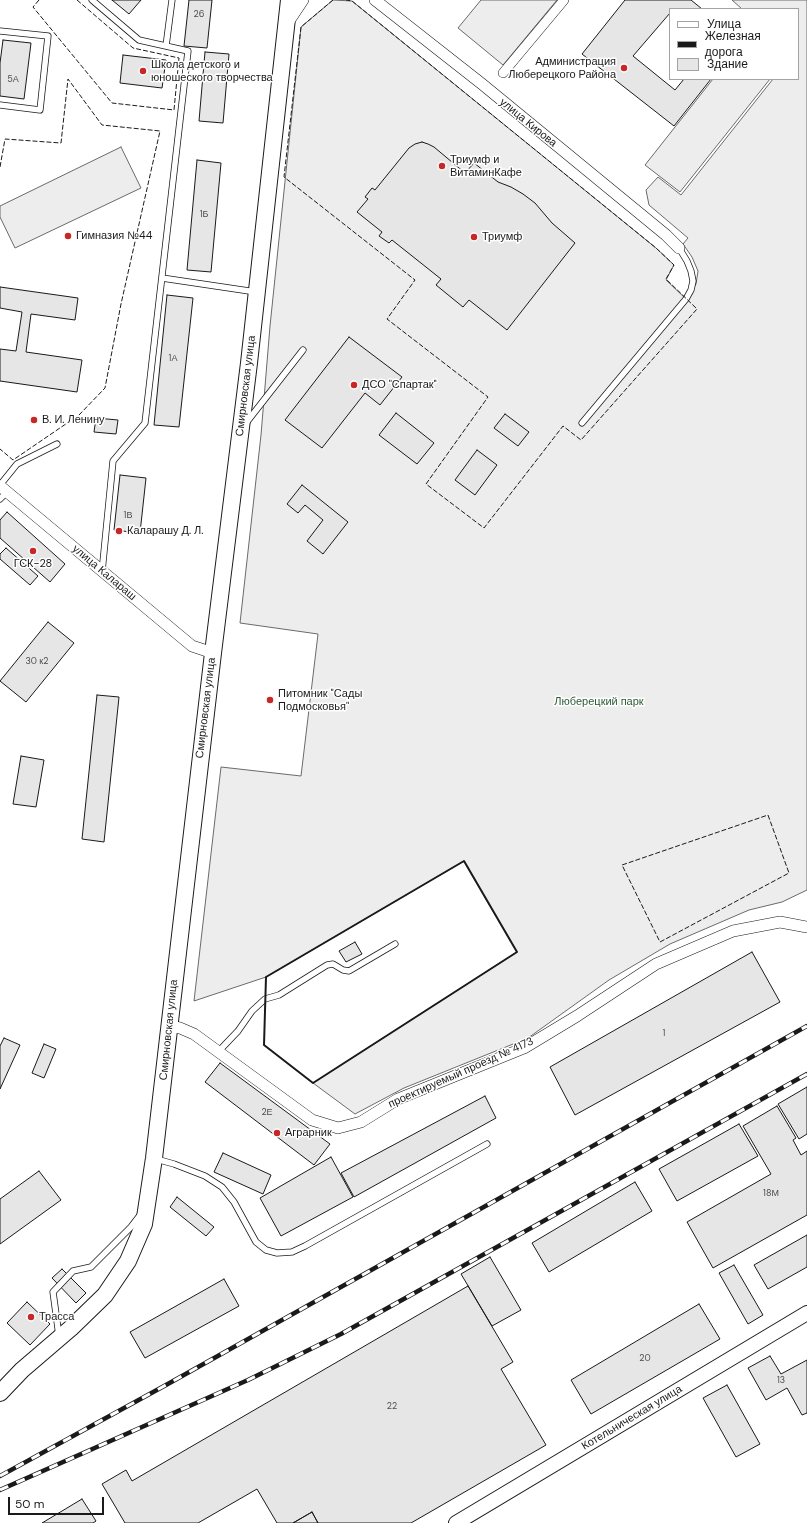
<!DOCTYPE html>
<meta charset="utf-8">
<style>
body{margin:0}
#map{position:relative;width:807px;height:1523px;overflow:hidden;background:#fff;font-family:"DM Sans",sans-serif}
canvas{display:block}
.legend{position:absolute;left:669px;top:8px;width:130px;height:72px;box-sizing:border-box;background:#fff;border:1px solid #a3a3a3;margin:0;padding:5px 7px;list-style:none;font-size:12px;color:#1a1a1a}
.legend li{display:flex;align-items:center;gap:8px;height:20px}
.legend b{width:20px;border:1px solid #a3a3a3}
.scale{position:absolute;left:8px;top:1497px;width:96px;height:18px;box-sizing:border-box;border:2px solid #1a1a1a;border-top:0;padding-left:5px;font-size:12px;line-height:14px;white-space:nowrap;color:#1a1a1a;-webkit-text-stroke:3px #fff;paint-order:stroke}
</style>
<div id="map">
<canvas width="807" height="1523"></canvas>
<ul class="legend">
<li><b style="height:5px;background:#fff"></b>Улица</li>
<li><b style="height:5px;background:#1a1a1a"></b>Железная дорога</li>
<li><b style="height:11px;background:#e6e6e6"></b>Здание</li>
</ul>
<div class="scale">50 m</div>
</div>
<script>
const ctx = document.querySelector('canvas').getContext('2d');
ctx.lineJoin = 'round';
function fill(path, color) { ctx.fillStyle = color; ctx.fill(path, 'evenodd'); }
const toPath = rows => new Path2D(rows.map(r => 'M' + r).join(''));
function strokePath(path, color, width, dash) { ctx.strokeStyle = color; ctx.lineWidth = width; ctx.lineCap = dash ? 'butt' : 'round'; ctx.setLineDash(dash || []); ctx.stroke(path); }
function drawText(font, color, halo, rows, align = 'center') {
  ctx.font = font + ' "DM Sans",sans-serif'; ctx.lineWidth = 3; ctx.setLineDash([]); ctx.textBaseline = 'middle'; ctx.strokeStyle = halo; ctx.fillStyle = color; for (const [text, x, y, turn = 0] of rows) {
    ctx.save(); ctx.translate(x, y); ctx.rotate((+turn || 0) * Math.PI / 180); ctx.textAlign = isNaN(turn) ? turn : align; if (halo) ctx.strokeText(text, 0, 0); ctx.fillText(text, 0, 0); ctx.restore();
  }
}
const built = toPath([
 [333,0,352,1,656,248,674,265,666,280,686,299,696,284,698,271,692,257,683,244,688,238,649,205,646,190,658,177,681,195,773,79,798,79,798,9,742,9,732,0,807,0,807,890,782,902,749,910,670,944,609,980,528,1038,404,1088,355,1114,313,1083,517,952,464,861,266,977,194,1001,221,767,301,776,318,634,240,623,261,435,270,326,301,27,333,0],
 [481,0,557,0,503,65,458,28,481,0],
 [713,79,770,79,680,192,645,165,713,79],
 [121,147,141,188,15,248,0,217,0,206,121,147]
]);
fill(built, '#ededed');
strokePath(built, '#6a6a6a', 1);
const building = toPath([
 [112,0,141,0,129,14,112,0],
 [189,0,212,0,207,48,184,46,189,0],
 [625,0,691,0,702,9,670,9,670,13,633,56,675,90,684,79,711,79,674,126,582,54,625,0],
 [3,40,31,43,24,99,0,96,0,63,3,40],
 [205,52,229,54,223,123,199,121,205,52],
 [123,55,166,60,162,88,120,83,123,55],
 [422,142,428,144,434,147,465,173,474,163,498,182,511,187,523,194,535,203,552,223,575,243,507,330,469,300,463,307,436,285,441,279,392,240,389,243,379,236,382,232,357,212,368,199,365,197,372,188,375,190,409,148,415,144,422,142],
 [197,160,221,163,211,272,187,270,197,160],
 [0,287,78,298,75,320,31,314,26,352,82,360,77,392,0,381,0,349,16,351,22,312,0,308,0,287],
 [167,295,193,298,179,427,154,425,167,295],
 [349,337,402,377,380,405,365,393,322,448,285,420,349,337],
 [396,413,434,443,417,464,379,435,396,413],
 [505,414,529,432,518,446,494,428,505,414],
 [96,418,118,420,116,434,94,432,96,418],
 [477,450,497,465,475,495,455,480,477,450],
 [120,475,146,478,140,533,114,530,120,475],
 [302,485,348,522,323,554,307,541,323,520,305,505,298,513,287,504,302,485],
 [7,512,65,564,50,582,0,538,0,520,7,512],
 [6,548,38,576,30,585,0,559,0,554,6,548],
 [48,622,74,643,26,702,0,681,48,622],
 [97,695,119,697,104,842,82,839,97,695],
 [21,756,44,760,36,807,13,804,21,756],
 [355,942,362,954,346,962,339,951,355,942],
 [752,952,780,1002,575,1115,550,1067,752,952],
 [4,1038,20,1045,0,1089,0,1046,4,1038],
 [44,1044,56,1049,44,1078,32,1073,44,1044],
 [220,1063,330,1144,314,1165,205,1082,220,1063],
 [807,1087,807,1134,799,1139,778,1104,807,1087],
 [485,1096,496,1118,354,1197,341,1173,485,1096],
 [777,1106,796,1138,793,1140,801,1155,807,1151,807,1215,713,1268,687,1222,771,1174,743,1126,777,1106],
 [739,1124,758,1156,677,1201,659,1169,739,1124],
 [223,1153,271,1175,263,1194,214,1172,223,1153],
 [331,1157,353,1197,281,1236,260,1198,331,1157],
 [39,1171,61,1200,0,1244,0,1199,39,1171],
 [635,1182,652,1211,549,1272,532,1243,635,1182],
 [177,1197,214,1227,206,1236,170,1207,177,1197],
 [807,1235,807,1267,768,1289,754,1265,807,1235],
 [490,1257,521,1310,492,1326,461,1274,490,1257],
 [734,1265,763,1315,748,1324,719,1273,734,1265],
 [62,1269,86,1293,76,1303,52,1278,62,1269],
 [224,1279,239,1306,145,1358,130,1332,224,1279],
 [468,1286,513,1362,501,1369,546,1445,411,1523,318,1523,312,1512,293,1523,277,1523,257,1489,198,1523,125,1523,102,1484,126,1470,132,1481,468,1286],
 [27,1302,50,1324,30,1345,7,1323,27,1302],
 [699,1304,720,1339,591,1414,571,1380,699,1304],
 [770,1356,781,1374,807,1360,807,1413,802,1415,787,1388,766,1400,748,1368,770,1356],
 [727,1385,760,1444,736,1457,703,1398,727,1385],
 [82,1499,96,1521,93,1523,42,1523,82,1499],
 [312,1512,318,1523,293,1523,312,1512]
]);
fill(building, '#e6e6e6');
strokePath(building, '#1a1a1a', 1);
const service = toPath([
 [92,0,139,40,188,51,145,423,113,461,102,572],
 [0,31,48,36,40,110,0,105],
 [166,46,172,0],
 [162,278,256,292],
 [246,423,303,350],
 [582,423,686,299,691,290,693,281,691,271,687,261,679,248],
 [0,485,17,464,57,444],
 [0,499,7,492],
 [218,1052,238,1031,252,1011,265,999,279,995,327,965,333,964,343,970,349,971,395,944],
 [156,1159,174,1164,205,1176,222,1187,234,1202,256,1242,266,1250,277,1253,292,1252,305,1246,487,1144],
 [59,1336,53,1292,73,1271,91,1267,131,1227,141,1214]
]);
const pedestrian = toPath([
 [503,73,564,0]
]);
const minor = toPath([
 [375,0,482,84,666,235,679,248],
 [289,21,303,0],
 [0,486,192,646,213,653],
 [169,1026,180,1028,194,1034,312,1120,338,1128,361,1122,398,1099,524,1048,577,1016,656,964,733,931,780,922,807,927]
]);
const tertiary = toPath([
 [456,1523,807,1313]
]);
const secondary = toPath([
 [0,1393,22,1370,71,1328,105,1295,128,1261,144,1224,154,1158,213,653,249,363,289,0]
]);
strokePath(service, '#1a1a1a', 7);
strokePath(pedestrian, '#1a1a1a', 10);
strokePath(minor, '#1a1a1a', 12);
strokePath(tertiary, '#1a1a1a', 16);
strokePath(secondary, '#1a1a1a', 18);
strokePath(service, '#fff', 5.5);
strokePath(pedestrian, '#fff', 9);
strokePath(minor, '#fff', 11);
strokePath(tertiary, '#fff', 14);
strokePath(secondary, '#fff', 16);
const rail = toPath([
 [0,1476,166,1385,807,1026],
 [0,1490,248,1380,341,1334,807,1074]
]);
strokePath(rail, '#1a1a1a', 4.5);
strokePath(rail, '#fff', 3, [9]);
strokePath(toPath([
 [39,0,33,7,112,103,174,110,179,58,133,48,77,0],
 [333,0,301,27,284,177,415,280,387,319,488,397,426,484,484,528,563,426,581,440,697,309,666,279,674,265,656,248,352,1,346,0],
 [0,167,5,139,61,143,68,79,102,125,160,131,121,304,105,388,79,415,13,460,0,449],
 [768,815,789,873,660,942,622,865,768,815]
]), '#1a1a1a', 1, [5, 2]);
strokePath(toPath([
 [464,861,517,952,313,1083,264,1045,266,977,464,861]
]), '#1a1a1a', 2);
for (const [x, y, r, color] of [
 [624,68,4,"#c62828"],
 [143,71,4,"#c62828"],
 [442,166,4,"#c62828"],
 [68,236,4,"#c62828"],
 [474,237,4,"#c62828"],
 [354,385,4,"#c62828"],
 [34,420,4,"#c62828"],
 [119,531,4,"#c62828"],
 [33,551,4,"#c62828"],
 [270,700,4,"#c62828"],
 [277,1133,4,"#c62828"],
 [31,1317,4,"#c62828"]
]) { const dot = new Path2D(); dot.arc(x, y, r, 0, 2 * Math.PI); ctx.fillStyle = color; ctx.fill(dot); strokePath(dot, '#fff', 1.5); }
drawText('9px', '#4d4d4d', null, [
 ["26",199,15],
 ["5А",13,80],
 ["1Б",204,215],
 ["1А",173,359],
 ["1В",128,516],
 ["30 к2",37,662],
 ["1",664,1034],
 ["2Е",267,1113],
 ["18М",771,1194],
 ["20",645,1359],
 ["13",781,1381],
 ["22",392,1407]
]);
drawText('11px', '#1a1a1a', '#fff', [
 ["Администрация",616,62,"right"],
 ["Люберецкого Района",616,75,"right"],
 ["Школа детского и",151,65],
 ["юношеского творчества",151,78],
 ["Триумф и",450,160],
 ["ВитаминКафе",450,173],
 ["Гимназия №44",76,236],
 ["Триумф",482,237],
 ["ДСО \"Спартак\"",362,385],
 ["В. И. Ленину",42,420],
 ["Каларашу Д. Л.",127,531],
 ["ГСК-28",33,564,"center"],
 ["Питомник \"Сады",278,694],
 ["Подмосковья\"",278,707],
 ["Аграрник",285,1133],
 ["Трасса",39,1317]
], 'left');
drawText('11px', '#1a1a1a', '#fff', [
 ["улица Кирова",528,123,39],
 ["Смирновская улица",246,386,-83],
 ["улица Калараш",104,573,40],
 ["Смирновская улица",206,708,-83],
 ["Смирновская улица",169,1030,-84],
 ["проектируемый проезд № 4173",461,1073,-24],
 ["Котельническая улица",632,1418,-31]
]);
drawText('11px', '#2b5a34', '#fff', [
 ["Люберецкий парк",599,702]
]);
</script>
